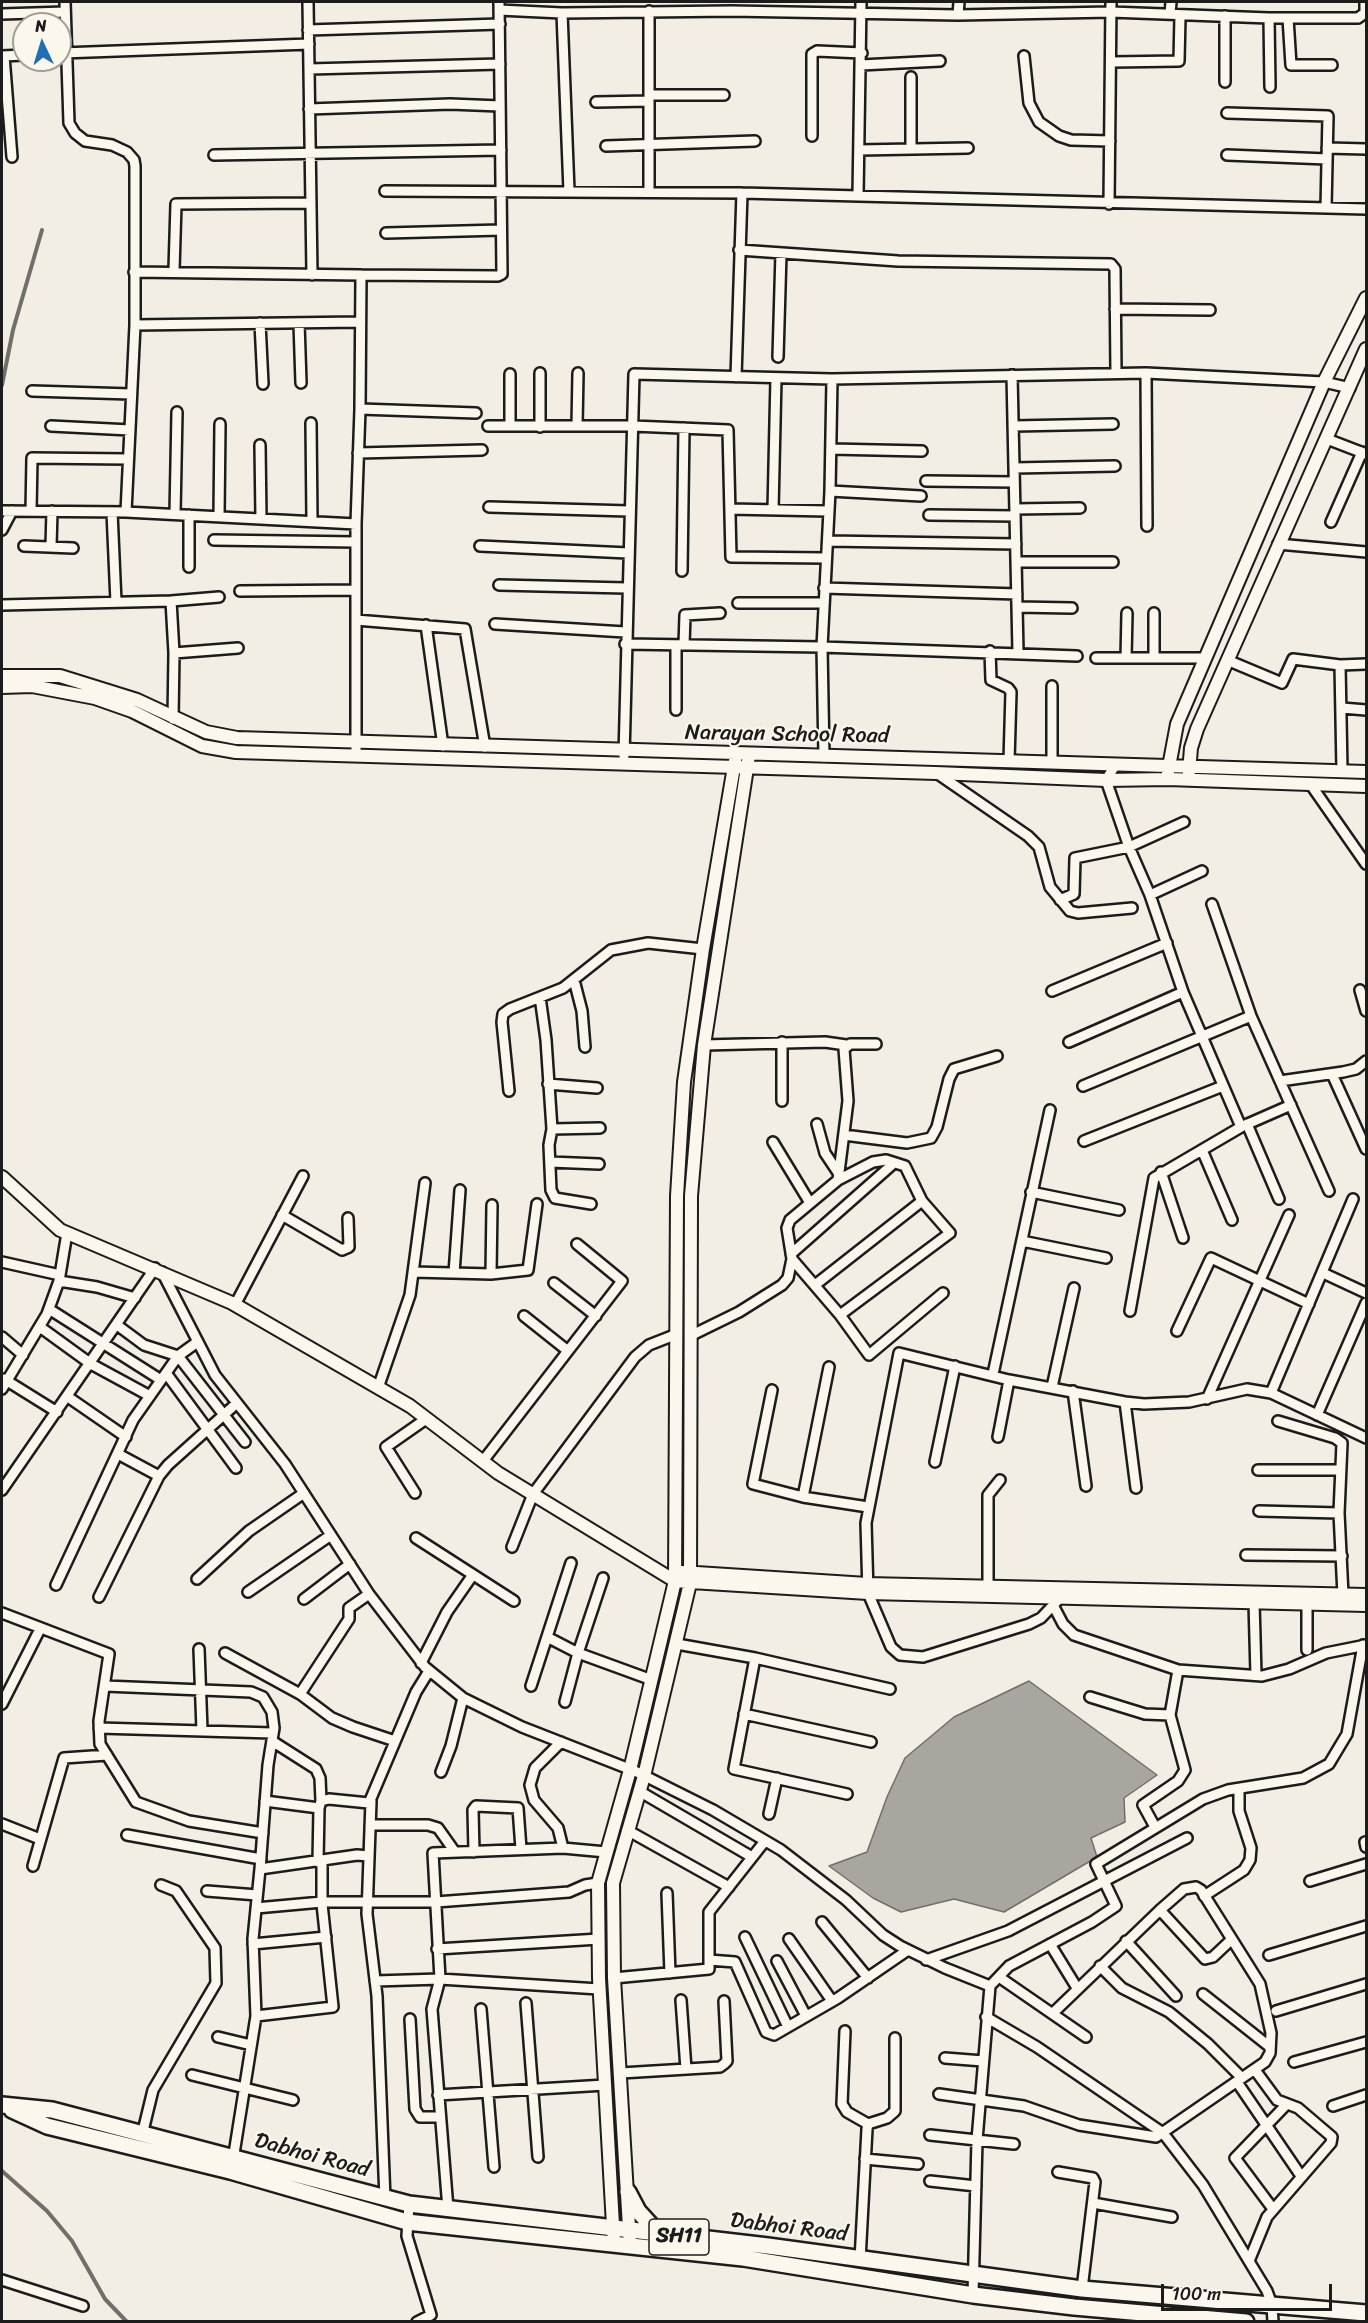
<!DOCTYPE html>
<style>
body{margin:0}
#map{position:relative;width:1368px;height:2323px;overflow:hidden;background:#f2eee4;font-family:Sriracha,sans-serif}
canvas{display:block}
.frame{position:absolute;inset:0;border:3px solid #1c1c1c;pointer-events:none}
.north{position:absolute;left:12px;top:12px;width:60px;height:60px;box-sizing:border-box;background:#fbf7ec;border:2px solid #a29f99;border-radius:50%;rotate:356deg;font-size:16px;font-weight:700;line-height:24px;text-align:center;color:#1c1c1c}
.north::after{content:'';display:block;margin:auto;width:21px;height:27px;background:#1f6fb2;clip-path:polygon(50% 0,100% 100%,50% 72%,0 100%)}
.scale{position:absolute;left:1161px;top:2284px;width:171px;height:27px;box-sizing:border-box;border:3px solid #1c1c1c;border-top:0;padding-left:8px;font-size:18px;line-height:21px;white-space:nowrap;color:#1c1c1c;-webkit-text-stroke:4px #fbf7ec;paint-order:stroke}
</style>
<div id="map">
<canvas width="1368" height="2323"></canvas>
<div class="frame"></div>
<div class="north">N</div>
<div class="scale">100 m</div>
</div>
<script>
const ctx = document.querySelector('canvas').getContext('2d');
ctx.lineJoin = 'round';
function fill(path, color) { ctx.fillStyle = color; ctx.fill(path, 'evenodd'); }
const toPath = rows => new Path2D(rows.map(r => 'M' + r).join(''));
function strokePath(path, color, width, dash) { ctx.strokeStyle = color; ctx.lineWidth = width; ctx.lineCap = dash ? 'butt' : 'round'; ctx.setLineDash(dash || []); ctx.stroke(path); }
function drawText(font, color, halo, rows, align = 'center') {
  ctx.font = font + ' Sriracha,sans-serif'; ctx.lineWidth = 4.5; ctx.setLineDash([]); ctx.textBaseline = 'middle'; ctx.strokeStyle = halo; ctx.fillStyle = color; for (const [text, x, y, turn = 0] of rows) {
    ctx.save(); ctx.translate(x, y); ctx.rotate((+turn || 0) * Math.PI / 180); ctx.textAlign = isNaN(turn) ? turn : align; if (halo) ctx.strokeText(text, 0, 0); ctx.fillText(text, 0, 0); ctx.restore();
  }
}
const water = toPath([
 [1029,1681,1157,1775,1124,1798,1125,1822,1091,1838,1097,1857,1004,1912,954,1899,901,1912,873,1898,829,1866,867,1852,887,1797,905,1758,954,1717,1029,1681]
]);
fill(water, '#a9a6a0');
strokePath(water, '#716f6b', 1.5);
strokePath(toPath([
 [2,385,13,330,42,230],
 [2,2171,47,2211,72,2241,105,2299,127,2322]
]), '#716f6b', 4);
const minor = toPath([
 [65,2,69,123,75,133,85,141,112,145,127,152,134,160,135,166,135,325,126,512,356,524],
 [308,2,312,275],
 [499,10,562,13,731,11,958,15,1111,12,1269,18,1358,18,1365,13,1365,2],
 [649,11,649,192],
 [562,13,569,191],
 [2,14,65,12],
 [1170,14,1171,2],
 [958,15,959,2],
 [1225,16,1225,82],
 [1269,18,1270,87],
 [1288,18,1291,65,1332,65],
 [308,30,500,24],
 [62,53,309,44],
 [2,56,24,55],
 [4,56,12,157],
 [1024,56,1029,103,1039,122,1059,136,1071,140,1110,141],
 [1112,62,1179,61,1180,16],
 [861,65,940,61],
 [309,69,500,64],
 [911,77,911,149],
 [649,95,724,95],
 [596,102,649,101],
 [309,109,450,104,500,106],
 [1227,113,1328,116,1326,208],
 [812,136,812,54,817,51,862,53],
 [606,146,755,141],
 [1327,148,1366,149],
 [859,150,968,148],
 [214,155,501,150],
 [1227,155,1327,159],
 [385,191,742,193,1366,209],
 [858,196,861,2],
 [1109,204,1111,2],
 [386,233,501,230],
 [739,250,898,261,1111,264,1115,269,1116,373],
 [174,270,176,204,310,203],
 [134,272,361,275],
 [1115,309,1210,310],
 [260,323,263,384],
 [299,323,301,383],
 [135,325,359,322],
 [778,357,781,253],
 [1146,373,1147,526],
 [1012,375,1018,652],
 [736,377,742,193],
 [32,391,131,394],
 [360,409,476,413],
 [311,423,312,521],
 [51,426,130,430],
 [488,426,633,426,728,430,731,557,826,558],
 [510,426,510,374],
 [577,426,578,373],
 [1014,426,1113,424],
 [540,427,540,373],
 [1327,439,1366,454],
 [260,445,261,519],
 [831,449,922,451],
 [358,453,482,450],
 [1014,468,1115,466],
 [926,481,1014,482],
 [830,491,921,496],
 [489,507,629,511],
 [730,509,828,511],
 [1015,509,1080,508],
 [773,510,776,378],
 [2,511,130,512],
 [31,511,32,458,128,459],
 [112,512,116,602],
 [175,514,177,412],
 [929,515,1015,516],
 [219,516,220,424],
 [1331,522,1362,452],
 [2,530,12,511],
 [214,540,356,542],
 [828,541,1016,544],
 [1278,544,1366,552],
 [24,546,73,548],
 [51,546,52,511],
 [480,546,628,553],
 [1016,562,1113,562],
 [189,567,189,515],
 [682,571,684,428],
 [499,585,626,588],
 [824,588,1017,594],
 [240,591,356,590],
 [171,601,219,597],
 [738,603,824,603],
 [2,605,171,601,174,653,173,719],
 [1017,607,1072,608],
 [356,620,465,629,485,747],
 [495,624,625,632],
 [426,625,443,746],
 [625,644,822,647,1077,656],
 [684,645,685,615,720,613],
 [990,651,991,680,1008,688,1011,692,1009,761],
 [174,653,238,648],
 [1096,658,1205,658],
 [1126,658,1127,613],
 [1154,658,1154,613],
 [1227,660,1282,683,1293,659,1340,665,1342,771],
 [1340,665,1366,664],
 [1052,686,1052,762],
 [1342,708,1366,710],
 [676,710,676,645],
 [356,756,356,524,360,409,361,275,498,276,502,274,499,2],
 [624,756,634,374,832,379,1146,373,1324,382,1350,388],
 [824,757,822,647,830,491,832,379],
 [1116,764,1106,780,1129,847,1150,895,1183,992,1241,1127,1154,1178,1130,1311],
 [938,774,1028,836,1039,847,1050,887,1070,911,1078,913,1132,908],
 [1311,785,1366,864],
 [1150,895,1202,871],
 [1060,900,1074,894,1075,858,1129,847,1184,822],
 [1212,904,1251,1016,1329,1191],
 [574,980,582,1011,585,1047],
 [1360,990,1366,1011],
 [1052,991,1167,943],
 [540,997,546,1040,552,1129,549,1145,551,1190,555,1198,591,1204],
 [782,1042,782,1101],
 [1069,1042,1183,992],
 [704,1045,825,1042,846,1045],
 [1332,1074,1366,1149],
 [1280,1081,1343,1072,1356,1069,1366,1061],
 [548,1084,597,1088],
 [1083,1086,1251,1016],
 [509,1091,502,1022,503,1014,510,1009,563,988,611,950,648,943,703,949],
 [817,1124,825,1153,839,1174],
 [1247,1124,1279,1199],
 [1243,1126,1291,1105],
 [552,1129,600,1128],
 [844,1135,907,1143,931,1138,937,1127,949,1079,954,1069,997,1056],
 [1084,1141,1223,1086],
 [773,1142,810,1203],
 [1202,1150,1232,1220],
 [550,1162,599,1164],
 [1161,1172,1183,1238],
 [1031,1192,1119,1210],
 [282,1215,342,1250,349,1247,348,1218],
 [1022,1241,1106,1258],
 [791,1254,894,1163],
 [792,1259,840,1315,869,1355,943,1293],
 [2,1262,60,1275],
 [162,1272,215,1375,285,1464,369,1594,425,1667,463,1698,522,1727,637,1772,713,1810,781,1850,846,1900,883,1935,900,1946,945,1968,990,1986],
 [413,1272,491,1274,528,1270,537,1204],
 [454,1273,460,1190],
 [1323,1273,1366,1293],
 [491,1274,492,1205],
 [59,1281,97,1287,135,1298],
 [554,1283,596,1316],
 [815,1285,922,1201,905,1166,886,1160,873,1162,838,1180],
 [235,1305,303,1176],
 [49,1309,161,1380],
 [840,1315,950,1233,922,1201],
 [524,1316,568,1351],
 [117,1325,144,1345,178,1356,245,1442],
 [40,1327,91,1364,150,1396],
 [1177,1331,1211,1258,1309,1304],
 [690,1336,739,1312,782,1285,788,1278,792,1259,787,1228,790,1220,838,1180,848,1101,844,1049,850,1044,876,1044],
 [2,1337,23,1355],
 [166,1373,236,1468],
 [993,1374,1050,1110],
 [4,1379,57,1412],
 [1052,1387,1074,1288],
 [378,1388,410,1295,425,1183],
 [2,1389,47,1314,59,1281,67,1233],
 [772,1390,753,1484,803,1497,868,1507],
 [1073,1391,1086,1486],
 [1271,1393,1353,1199],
 [68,1397,126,1437],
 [1207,1399,1289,1215],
 [1125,1402,1136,1488],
 [1317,1415,1366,1303],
 [1278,1421,1335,1438,1342,1443,1339,1513,1343,1595],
 [998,1437,1009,1380],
 [118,1454,159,1476],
 [483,1461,622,1281,577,1244],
 [935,1462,955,1366],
 [1258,1470,1339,1470],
 [2,1490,155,1268],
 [415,1493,386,1447,426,1419],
 [803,1497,829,1367],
 [1259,1511,1339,1513],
 [416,1538,514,1601],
 [512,1547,533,1494,635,1357,649,1345,677,1334],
 [1246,1555,1342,1556],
 [197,1579,249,1531,304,1493],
 [56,1585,133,1420,178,1356,196,1343],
 [988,1591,988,1495,1000,1480],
 [248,1592,331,1535],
 [99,1597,159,1476,168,1465,237,1403],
 [304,1599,350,1564],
 [1059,1599,1041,1618,1029,1624,923,1657,900,1655,891,1647,868,1593,866,1523,899,1353,1009,1380,1125,1402,1144,1404,1189,1402,1247,1389,1271,1393,1366,1438],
 [1254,1602,1256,1675],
 [1053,1605,1063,1624,1074,1635,1178,1670,1262,1676,1289,1669,1326,1653,1366,1645],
 [2,1613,109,1654,99,1721,100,1744,136,1802,189,1821,263,1833],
 [547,1637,578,1653,603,1578],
 [677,1644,755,1658,890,1689],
 [199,1649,202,1730],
 [1307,1650,1307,1603],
 [225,1653,300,1694,332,1718,353,1727,395,1741],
 [755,1658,734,1769,847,1794],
 [421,1663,447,1612,472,1576],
 [105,1686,251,1692,263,1697,272,1712,274,1728,268,1765,260,1869],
 [531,1686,571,1563],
 [300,1694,349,1619,349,1608,369,1594],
 [1090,1697,1145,1714,1170,1715],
 [565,1702,578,1653,652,1680],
 [2,1704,40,1629],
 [744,1714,871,1742],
 [99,1728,273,1733],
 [272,1741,316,1769,320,1778,321,1801],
 [561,1742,535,1768,530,1785,534,1800,558,1828,563,1848],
 [441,1772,451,1746,463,1698],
 [639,1791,752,1857],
 [265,1801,319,1808],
 [371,1801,367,1914,377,1996,385,2199],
 [769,1814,777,1778],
 [2,1824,40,1839],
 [370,1825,428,1825,438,1828,455,1852],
 [1155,1827,1143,1805,1178,1781,1185,1770,1170,1715,1178,1670],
 [627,1830,729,1887],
 [127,1835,261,1859],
 [1365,1842,1366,1847],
 [474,1852,473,1810,476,1806,518,1808,521,1849],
 [318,1862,319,1808,321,1801,329,1799,369,1803,416,1692,429,1671],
 [33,1866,64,1758,107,1755],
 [1310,1881,1366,1864],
 [207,1891,257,1895],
 [667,1893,670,1973],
 [1204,1896,1244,1870,1250,1860,1251,1848,1239,1811,1239,1789],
 [256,1908,322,1902,436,1902,569,1892,585,1885,598,1883],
 [1160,1910,1205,1959,1213,1957,1231,1940],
 [822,1922,868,1978],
 [745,1937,788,2027],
 [789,1939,832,2001],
 [1126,1941,1176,1996],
 [253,1944,326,1937],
 [1050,1944,1077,1988],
 [437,1949,599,1939],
 [1269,1955,1366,1926],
 [709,1960,735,1962,766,2032,774,2035,838,1998,908,1950],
 [926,1960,1008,1931,1187,1838],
 [777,1961,806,2016],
 [1100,1966,1122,1988,1169,2012,1208,2044,1242,2078],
 [999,1977,1086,2037],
 [614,1978,709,1969,709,1912,765,1841],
 [375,1981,440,1979,599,1989],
 [1203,1994,1270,2047],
 [681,2000,686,2069],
 [526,2003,538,2157],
 [481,2009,494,2167],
 [1276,2011,1366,1984],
 [256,2016,333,2007,322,1904,322,1862],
 [986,2017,1037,2047,1163,2133,1203,2185,1267,2291,1272,2305,1273,2322],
 [410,2019,415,2109,420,2117,440,2117],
 [845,2031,842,2104,847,2112,868,2124],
 [218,2037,251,2045],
 [945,2058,983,2061],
 [1294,2062,1366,2042],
 [621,2073,720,2067,724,2064,727,2061,724,2001],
 [192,2075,293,2100],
 [1237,2082,1301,2176],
 [939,2094,1024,2106,1079,2125,1156,2137,1265,2062,1270,2053,1271,2033,1260,1984,1201,1890,1196,1887,1184,1889,1160,1910,1053,2013],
 [438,2095,605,2085],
 [1333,2106,1366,2095],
 [142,2135,153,2090,216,1983,215,1948,176,1891,161,1885],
 [930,2135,1014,2144],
 [865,2159,918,2164],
 [233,2160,256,2016,253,1939,260,1869,357,1855,369,1856],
 [1058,2172,1093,2178,1095,2182,1082,2289],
 [930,2181,976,2186],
 [1093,2203,1172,2217],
 [409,2204,407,2236,431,2315,417,2322],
 [448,2209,432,2009,440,1979,433,1853,563,1848,606,1852],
 [1273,2209,1235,2158,1287,2104],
 [860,2260,867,2129,868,2124,887,2118,895,2111,895,2038],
 [1249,2261,1267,2217,1331,2143,1332,2137,1298,2108,1277,2100,1255,2070],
 [2,2280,83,2306],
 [973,2295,977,2140,990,1986,1009,1966,1092,1922,1116,1906,1096,1864,1203,1799,1228,1790,1303,1778,1329,1764,1347,1734,1363,1645]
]);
const tertiary = toPath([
 [2,676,60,676,137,700,206,732,237,738,1366,772],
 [2,687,32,686,95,698,132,711,202,746,236,752,936,773,1106,780,1168,779,1366,786],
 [1168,772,1177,724,1324,382,1366,298],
 [1189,772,1191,748,1197,729,1366,349],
 [2,1177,60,1230,232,1303,410,1406,498,1473,675,1581,868,1593,1366,1605],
 [681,1572,867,1584,1366,1595],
 [614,2243,599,1978,598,1883,630,1770,675,1581,677,1196,684,1082,703,949,736,755],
 [630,2244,614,1978,613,1883,644,1776,690,1583,691,1196,704,1045,749,755]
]);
const primary = toPath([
 [2,2105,52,2110,409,2204,768,2246,1082,2289,1366,2313],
 [12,2110,47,2126,230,2171,407,2222,743,2258,973,2295,1074,2307,1246,2322],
 [628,2192,638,2211,660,2235]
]);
strokePath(minor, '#1c1c1c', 14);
strokePath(tertiary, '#1c1c1c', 16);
strokePath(primary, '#1c1c1c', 20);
strokePath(minor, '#fbf7ec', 9);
strokePath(tertiary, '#fbf7ec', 12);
strokePath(primary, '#fbf7ec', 15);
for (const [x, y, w] of [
 [679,2237,60]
]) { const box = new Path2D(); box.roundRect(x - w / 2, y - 18, w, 36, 4.5); ctx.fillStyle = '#fbf7ec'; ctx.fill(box); strokePath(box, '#1c1c1c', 1.5); }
drawText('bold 21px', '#1c1c1c', null, [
 ["SH11",679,2237]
]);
drawText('22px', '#1c1c1c', '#fbf7ec', [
 ["Narayan School Road",787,735,1],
 ["Dabhoi Road",312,2156,15],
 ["Dabhoi Road",789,2228,7]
]);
</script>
